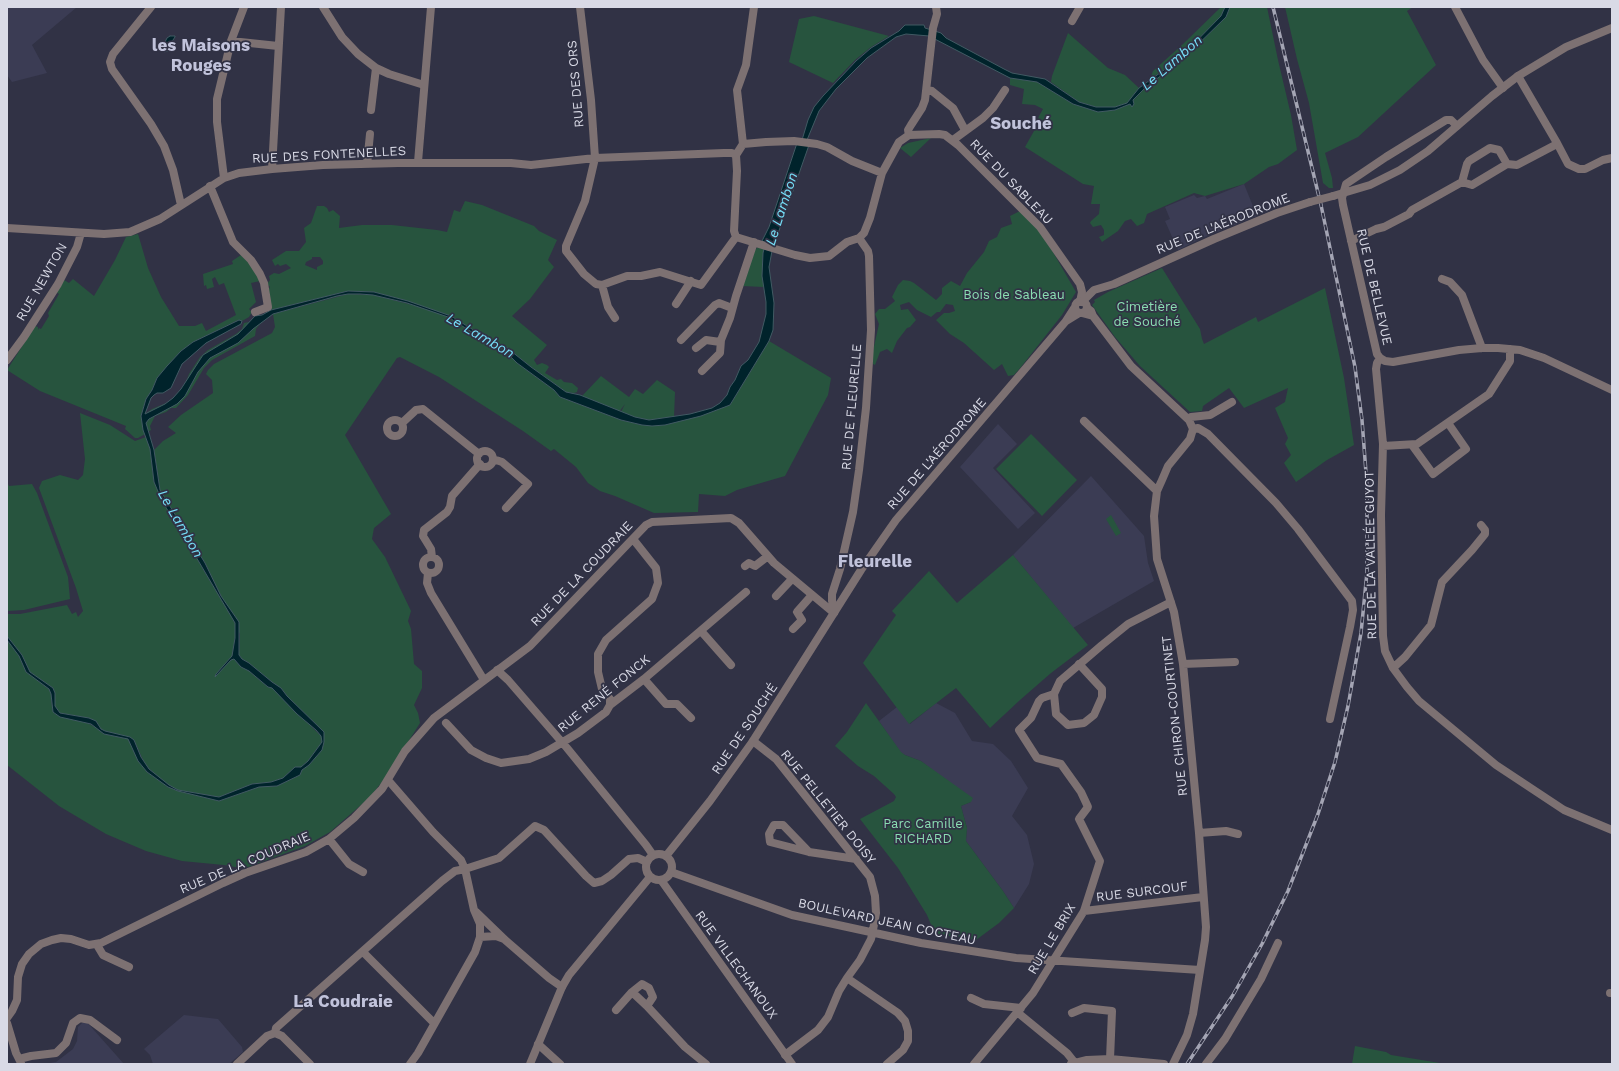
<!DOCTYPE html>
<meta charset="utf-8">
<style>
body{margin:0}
#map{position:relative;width:1619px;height:1071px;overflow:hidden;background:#313245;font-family:"Work Sans",sans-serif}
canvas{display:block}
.frame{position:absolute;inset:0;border:8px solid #d9dae6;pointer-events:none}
</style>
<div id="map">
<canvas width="1619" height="1071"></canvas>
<div class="frame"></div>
</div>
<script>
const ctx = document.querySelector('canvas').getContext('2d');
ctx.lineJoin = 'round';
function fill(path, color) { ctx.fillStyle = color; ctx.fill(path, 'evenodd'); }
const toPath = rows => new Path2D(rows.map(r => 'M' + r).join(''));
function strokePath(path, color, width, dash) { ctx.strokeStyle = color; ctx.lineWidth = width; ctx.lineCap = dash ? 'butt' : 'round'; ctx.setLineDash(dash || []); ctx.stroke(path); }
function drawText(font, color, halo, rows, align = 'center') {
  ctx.font = font + ' "Work Sans",sans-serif'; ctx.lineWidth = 3.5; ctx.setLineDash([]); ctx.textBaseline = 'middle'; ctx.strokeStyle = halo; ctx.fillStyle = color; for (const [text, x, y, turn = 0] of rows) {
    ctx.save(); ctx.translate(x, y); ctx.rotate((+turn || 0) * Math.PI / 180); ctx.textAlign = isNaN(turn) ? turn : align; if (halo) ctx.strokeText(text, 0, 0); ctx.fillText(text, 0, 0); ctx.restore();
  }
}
fill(toPath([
 [7,7,77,7,32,45,47,73,12,82,7,75],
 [1244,184,1257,216,1202,238,1178,250,1165,221,1170,219,1165,207,1194,195,1197,198,1205,196,1207,199],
 [998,424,1017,444,993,468,1035,513,1018,529,960,467],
 [1091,476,1144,536,1148,563,1154,581,1073,628,1013,555],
 [936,703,955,713,972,741,993,744,1011,761,1028,788,1012,816,1027,835,1034,864,1029,884,1014,908,1003,891,966,841,967,828,961,806,971,802,921,761,905,755,900,752,879,721,897,707,910,724],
 [184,1015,218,1019,242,1047,243,1052,229,1064,153,1064,150,1055,144,1049],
 [85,1020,124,1064,43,1064,56,1062,73,1049,77,1041,78,1027]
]), '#3b3c54');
fill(toPath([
 [1221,7,1225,7,1221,16,1178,60,1150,79,1153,71,1183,44],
 [1230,7,1267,7,1278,60,1291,115,1297,150,1278,164,1269,167,1244,184,1205,196,1194,193,1147,214,1144,223,1137,226,1131,219,1125,221,1118,231,1102,242,1099,237,1104,235,1104,230,1101,225,1093,227,1090,223,1091,221,1099,214,1100,204,1091,204,1094,186,1083,184,1025,147,1034,131,1039,116,1043,109,1035,105,1022,104,1024,89,1010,85,1010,78,1037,82,1073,104,1086,108,1115,110,1130,104,1146,87,1184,58,1226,17],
 [1285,7,1413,7,1407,11,1436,65,1358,137,1325,153,1332,178,1333,188,1329,188,1323,183,1309,103,1297,59],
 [814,16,889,36,871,47,855,60,833,83,789,62,799,19],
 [1068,33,1108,68,1125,75,1139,88,1127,103,1115,107,1096,107,1079,102,1051,82,1052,76],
 [931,138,911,157,900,148,908,143],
 [465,201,482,205,534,226,539,231,557,240,548,260,554,267,530,299,512,316,547,345,534,360,537,365,542,363,547,365,549,367,545,373,557,380,561,379,564,382,572,383,578,388,577,392,574,393,566,392,531,367,506,347,488,339,451,316,374,292,348,291,271,310,267,291,270,287,267,284,270,280,269,276,274,273,279,274,291,268,286,264,280,266,278,264,275,266,272,260,286,251,299,251,306,242,304,228,311,223,317,206,324,206,327,208,329,212,333,210,340,216,339,228,362,225,392,225,437,230,447,232,454,210,460,212],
 [312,257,320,257,323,261,323,264,317,267,317,270,305,265,306,262,312,259],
 [1020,211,1037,228,1050,247,1076,292,1062,315,1021,367,1014,375,1008,376,1002,364,994,370,964,343,950,334,936,320,944,313,949,313,955,311,953,305,946,304,940,312,937,312,931,317,917,310,909,302,900,305,901,310,908,309,916,320,910,327,907,328,897,341,892,353,887,349,880,352,875,365,873,364,873,351,879,324,875,314,879,309,885,309,895,301,892,297,898,285,903,280,910,281,914,283,936,300,942,294,942,288,951,281,960,286,967,273,984,252,989,241,997,237,1001,228,1012,224,1010,216],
 [138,234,148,268,161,297,179,326,195,326,202,323,206,331,236,315,224,283,219,285,215,277,212,279,214,287,207,289,206,285,204,286,203,274,233,264,232,261,241,255,251,265,260,281,251,283,256,302,249,309,252,312,249,317,242,321,238,320,193,342,181,351,157,378,152,390,146,399,141,416,145,434,138,438,135,438,125,429,126,426,40,391,7,370,35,326,38,327,38,330,39,328,41,329,49,316,48,313,59,294,56,292,64,280,69,283,73,279,94,296,115,260,126,237],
 [758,247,764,249,763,253,762,276,764,287,742,286,755,250],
 [1162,268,1200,329,1202,339,1204,344,1256,317,1258,322,1325,288,1344,378,1354,445,1327,460,1296,482,1284,463,1291,455,1285,444,1288,438,1275,408,1285,402,1288,388,1244,408,1229,388,1203,406,1202,411,1190,412,1140,366,1115,337,1092,305,1095,302,1094,300,1108,292],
 [348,294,373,295,428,309,448,317,486,341,502,348,517,363,554,390,560,397,621,420,642,425,665,425,730,405,769,341,831,378,828,395,785,476,737,490,725,496,699,494,698,512,654,513,615,496,600,491,588,483,576,467,554,449,551,451,523,431,439,377,400,357,397,358,345,435,391,514,374,528,372,539,385,557,411,611,408,621,411,629,414,664,422,671,422,688,414,705,418,713,420,723,386,777,369,798,330,832,305,846,248,867,240,868,224,865,182,861,146,851,106,834,59,806,7,765,7,640,19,656,26,672,49,689,51,694,52,708,55,714,85,722,95,727,104,734,128,739,147,772,168,787,178,791,219,801,259,787,277,786,300,775,302,770,309,765,322,750,324,742,324,733,287,696,281,688,272,682,249,663,242,659,239,655,240,634,205,563,160,490,154,450,163,441,176,433,168,427,181,415,213,393,212,380,206,374,208,370,214,364,272,333,275,327,273,314],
 [263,320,256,329,255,336,212,360,204,368,188,395,176,408,171,408,166,412,155,416,150,426,151,430,148,432,145,420,145,414,152,409,171,401,184,387,189,374,200,357,208,350,236,334,242,329,244,323,254,321],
 [601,376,629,397,635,389,643,394,657,380,675,392,674,417,649,420,635,418,621,412,625,404,619,412,582,396],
 [80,413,110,425,135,441,146,437,150,449,154,482,193,552,235,623,235,638,232,656,216,674,215,676,231,660,234,659,241,667,249,671,268,687,272,688,321,736,322,742,308,761,301,767,295,767,283,778,271,782,252,784,219,797,178,790,169,785,155,775,145,764,134,740,105,731,101,729,99,725,89,718,60,713,55,706,55,693,53,688,30,672,22,655,7,636,7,614,20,614,67,605,72,614,76,612,78,617,83,611,76,588,39,488,42,481,60,475,78,480,83,475,85,459],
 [1031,434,1077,480,1042,516,996,469],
 [7,482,9,486,32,484,37,493,68,577,70,599,24,610,7,611],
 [1111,515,1121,533,1116,536,1106,519],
 [1013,555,1088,645,1051,673,1020,700,990,728,956,688,909,724,863,663,896,615,892,611,929,571,957,603],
 [866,703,901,752,905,755,921,761,973,798,971,802,961,806,967,828,966,841,1003,891,1014,908,999,923,976,940,935,934,927,915,898,868,860,819,894,801,896,797,894,794,874,776,858,766,835,746,847,732],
 [1355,1046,1386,1052,1391,1055,1446,1064,1352,1064]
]), '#27543e');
const water = toPath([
 [1225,7,1230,7,1226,17,1184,58,1146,87,1133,100,1134,104,1132,107,1130,104,1115,110,1107,111,1098,112,1073,104,1037,82,1010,78,929,36,906,34,896,37,867,58,836,89,819,111,807,140,809,145,774,245,762,241,769,227,797,143,802,140,808,120,814,107,823,96,856,61,871,48,899,31,905,25,924,25,925,28,941,33,946,38,1004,69,1012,73,1045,79,1079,102,1096,107,1115,107,1127,103,1139,88,1178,60,1221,16,1225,7],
 [170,36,175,36,175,37,169,46,168,51,164,52,162,48,167,38,170,36],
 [764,249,772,251,769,267,774,303,773,330,769,341,730,405,701,416,665,425,652,426,642,425,621,420,560,397,554,390,517,363,502,348,486,341,448,317,407,303,373,295,360,294,348,294,337,296,273,314,253,329,238,343,210,358,198,372,185,396,177,404,149,419,146,423,154,450,160,490,205,563,221,596,239,622,239,655,242,659,249,663,272,682,281,688,287,696,324,732,324,742,322,750,309,765,302,770,300,775,277,786,259,787,219,801,178,791,168,787,147,772,138,761,128,739,104,734,91,724,60,717,53,712,51,694,49,689,26,672,19,656,7,640,7,636,22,655,30,672,53,688,55,693,55,706,60,713,89,718,96,721,101,729,105,731,130,737,134,740,141,757,149,769,169,785,178,790,219,797,252,784,271,782,283,778,295,767,301,767,308,761,322,742,321,736,316,730,297,714,272,688,268,687,249,671,241,667,234,659,231,660,215,677,216,674,232,656,235,638,235,623,189,545,162,501,154,482,150,449,143,430,141,416,146,399,152,390,157,378,167,366,181,351,193,342,239,320,242,321,241,324,206,343,182,364,171,388,163,393,157,393,154,395,151,398,145,414,165,404,173,398,181,389,203,355,238,334,255,316,262,315,271,310,348,291,374,292,408,301,451,316,488,339,506,347,531,367,566,392,580,395,635,417,649,420,690,414,712,408,720,403,727,395,730,387,735,380,741,366,748,360,759,342,766,314,766,302,762,276,763,253,764,249]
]);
fill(water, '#00232b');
strokePath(water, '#415a63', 1);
strokePath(toPath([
 [151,7,113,54,110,62,112,69,151,124,164,146,173,170,181,205],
 [323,7,342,37,358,54,376,68,389,74,424,85],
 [580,7,591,100,595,158,585,201,566,246,566,251,584,274,596,284,602,285,627,276,641,276,660,272,701,285,736,237],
 [1455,7,1483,60,1503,88],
 [1072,21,1080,7],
 [231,41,278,46],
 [1518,76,1557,143,1568,164,1579,169,1585,169,1603,160,1612,158],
 [927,90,932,91,953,108,965,130],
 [371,110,376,68],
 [1457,126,1451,120,1446,120,1386,157,1346,184,1342,198,1343,205,1377,354,1380,358,1385,361,1393,362,1459,350,1482,348,1498,348,1520,350,1544,358,1612,390],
 [909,135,939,134,945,135,958,145,1040,227,1080,284,1082,292,1080,302],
 [909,135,908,130,911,125,922,108,925,100,933,28,937,14,936,7],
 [953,140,983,118,993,108,1005,90],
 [743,144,766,142,794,141,817,144,827,147,852,161,882,173],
 [736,155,737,171,734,231,736,237,795,255,810,258,829,256,847,242,859,238],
 [736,155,743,144,737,90,746,65,754,7],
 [418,162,431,7],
 [367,164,370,134],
 [272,169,281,7],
 [224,178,217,122,217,99,231,41,244,7],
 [1462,182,1467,164,1469,161,1490,148,1499,150,1507,164],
 [210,186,233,242,251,260,260,274,264,283,268,307,255,312],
 [7,228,104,234,130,232,160,219,224,178,239,173,272,169,323,165,398,163,511,163,531,165,595,158,724,153,732,153,736,155],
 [859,238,864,233,870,218,882,173,899,142,909,135],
 [1351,241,1376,229,1384,227,1409,214,1412,210,1462,182,1472,185,1507,164,1517,165,1557,144],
 [1442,279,1450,282,1462,295,1482,348],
 [602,285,608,307,615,318],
 [676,304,691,281],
 [1082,313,1093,316,1091,311,1087,308],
 [1093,316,1131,366,1189,420,1193,429,1190,439,1168,466,1162,480,1157,491,1154,516,1157,559,1174,612,1183,664,1199,833,1206,927,1205,940,1193,1014,1187,1035,1173,1064],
 [681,340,715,305,719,303,732,308],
 [696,348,706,340,720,342],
 [1380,358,1377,363,1376,369,1383,444,1381,515,1383,636,1385,651,1393,668,1407,687,1419,701,1496,765,1564,810,1612,830],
 [7,360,24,337,58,284,77,247,81,233],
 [702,371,720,353,721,340,730,318,736,296,754,242],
 '387 428a8 8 0 1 1 16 0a8 8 0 1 1-16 0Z',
 [1189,420,1191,417,1210,415,1232,402],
 [1084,421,1157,491],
 [402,423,416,410,423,409,479,454],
 [1193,429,1198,428,1208,434,1276,503,1298,529,1352,601,1353,610,1350,627,1330,719],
 [1412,445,1433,474,1466,449,1448,423],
 [1383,446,1417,444,1489,394,1510,361,1510,349],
 '477 459a8 8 0 1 1 16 0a8 8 0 1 1-16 0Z',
 [493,459,502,462,528,484,506,508],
 '423 565a8 8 0 1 1 16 0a8 8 0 1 1-16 0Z',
 [432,557,431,549,423,536,424,530,447,512,450,507,452,496,480,464],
 [745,566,749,563,755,566,768,556],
 [428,573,427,583,431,593,484,680],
 [776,596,792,579],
 [835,610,832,601,832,594,840,569,853,512,859,470,866,408,871,330,869,256,868,251,859,238],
 [793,629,802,620,797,612,812,595],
 [701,631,731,665],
 [1183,664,1235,662],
 [1393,668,1405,657,1431,625,1442,582,1472,550,1485,534,1485,530,1481,525],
 [497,670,508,680,567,748,646,845,653,855],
 [644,679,666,704,677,704,691,718],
 [1054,694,1060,681,1102,645,1128,624,1171,602],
 [1054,694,1056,714,1068,725,1084,723,1094,715,1102,697,1102,689,1079,664],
 [610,705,610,699,602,689,598,672,598,654,606,640,652,599,658,583,656,568,633,539],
 [446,723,471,750,486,758,501,763,529,759,546,752,578,733,606,712,610,705,644,679,746,592],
 [753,741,776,759,870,877,875,896,876,913,873,930,871,939,860,960,847,978,898,1013,905,1021,908,1031,908,1041,903,1050,887,1064],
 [388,780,433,832,461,860,465,869,474,910,480,924,480,937,496,936,504,939],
 [1199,833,1226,831,1238,834],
 [329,839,349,864,363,872],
 [809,852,783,825,774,825,769,834,770,842,809,852,856,859],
 [671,872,792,915,921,943,1016,958,1200,970],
 [1084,911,1203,897],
 [476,912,504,939,549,978,562,987],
 [97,945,103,955,129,967],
 [363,952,434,1023],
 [632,992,647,1006,685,1047,706,1064],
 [1610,993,1612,993],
 [971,998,984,1004,1021,1008],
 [616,1010,632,992,642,984,649,988,653,997,647,1006],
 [1017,1012,1067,1053,1075,1063],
 [1072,1013,1084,1008,1112,1011,1110,1059],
 [7,1018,12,1011,17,1000,18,977,22,964,29,954,41,944,52,940,61,938,71,939,89,945,101,943,223,883,245,873,306,852,329,839,354,818,382,789,405,751,434,718,530,646,646,525,652,522,731,518,739,523,774,563,834,613],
 [7,1023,16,1053,21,1063],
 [275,1033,276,1028,442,881,455,871,465,869,499,858,535,826,544,830,586,876,594,883,602,881,611,875,629,859,638,858,647,862],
 [538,1044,560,1064],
 [785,1055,818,1030,828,1017,839,991,847,978],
 [19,1059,31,1056,56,1053,66,1043,73,1023,80,1018,90,1020,117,1040],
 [410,1064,418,1053,475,952,480,937],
 [974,1064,1033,993,1084,911,1100,861,1079,819,1088,807,1081,792,1061,764,1037,758,1019,730,1031,718,1039,701,1042,698,1054,694],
 [1071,1064,1087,1060,1110,1059,1164,1064],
 [1206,1064,1225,1039,1261,979,1278,943]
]), '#7d7172', 8);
strokePath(toPath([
 [1333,196,1370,185,1400,170,1428,151,1492,96,1518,76,1566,47,1612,28],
 '1075 307a6 6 0 1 1 12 0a6 6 0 1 1-12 0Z',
 [1082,302,1094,290,1114,284,1214,239,1277,213,1310,202],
 [1075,307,1066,321,1079,313],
 '646 867a13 13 0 1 1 26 0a13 13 0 1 1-26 0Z',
 [666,856,710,801,753,741,861,570,896,520,1066,321],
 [661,880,792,1064],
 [237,1064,267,1036,275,1033,282,1036,310,1064],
 [530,1064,562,987,569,975,650,877]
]), '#7d7172', 8);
const rail = toPath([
 [1187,1064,1233,995,1262,944,1288,891,1318,814,1335,762,1348,706,1361,633,1367,572,1367,486,1362,420,1355,367,1321,205,1273,7]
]);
strokePath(rail, '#a4a5b4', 3.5);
strokePath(rail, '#313245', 2, [6]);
strokePath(toPath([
 [1310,202,1333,196]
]), '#7d7172', 8);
drawText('13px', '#d9dae6', '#313245', [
 ["RUE DES ORS",576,84,-95],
 ["RUE DES FONTENELLES",329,155,-3],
 ["RUE DU SABLEAU",1011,182,46],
 ["RUE DE L'AÉRODROME",1223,224,-22],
 ["RUE NEWTON",42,282,-60],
 ["RUE DE BELLEVUE",1374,287,77],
 ["RUE DE FLEURELLE",852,407,-85],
 ["RUE DE L'AÉRODROME",937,454,-49],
 ["RUE DE LA VALLÉE GUYOT",1371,555,-91],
 ["RUE DE LA COUDRAIE",582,574,-46],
 ["RUE RENÉ FONCK",604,694,-39],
 ["RUE CHIRON-COURTINET",1175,716,-96],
 ["RUE DE SOUCHÉ",745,729,-56],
 ["RUE PELLETIER DOISY",828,807,51],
 ["RUE DE LA COUDRAIE",245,863,-23],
 ["RUE SURCOUF",1142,892,-7],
 ["BOULEVARD JEAN COCTEAU",887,922,12],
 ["RUE LE BRIX",1052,939,-59],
 ["RUE VILLECHANOUX",736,965,54]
]);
drawText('13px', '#8adeb2', '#313245', [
 ["Bois de Sableau",1014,295],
 ["Cimetière",1147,307],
 ["de Souché",1147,322],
 ["Parc Camille",923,824],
 ["RICHARD",923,839]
]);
drawText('italic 14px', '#76e0f9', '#313245', [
 ["Le Lambon",1172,63,-41],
 ["Le Lambon",782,209,-72],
 ["Le Lambon",480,336,30],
 ["Le Lambon",180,524,60]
]);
drawText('bold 17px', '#c1c3db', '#313245', [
 ["les Maisons",201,46],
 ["Rouges",201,66],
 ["Souché",1021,124],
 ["Fleurelle",875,562],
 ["La Coudraie",343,1002]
]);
</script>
